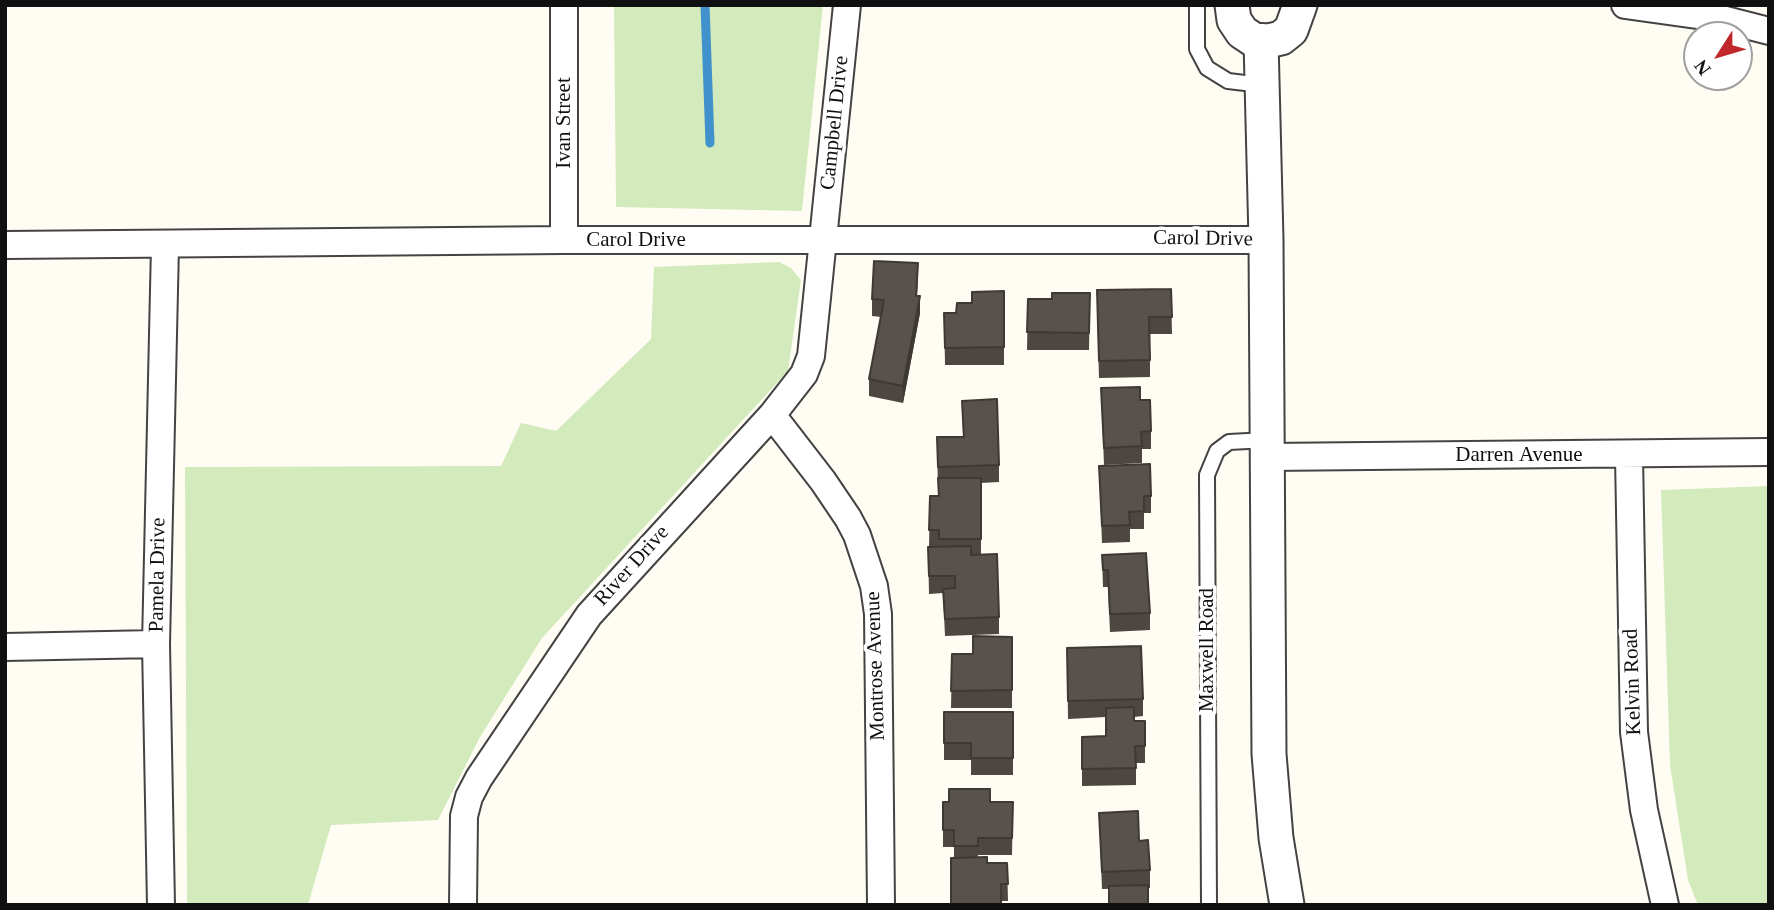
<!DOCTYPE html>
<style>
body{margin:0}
#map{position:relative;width:1774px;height:910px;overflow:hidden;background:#fffdf3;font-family:"Times New Roman",serif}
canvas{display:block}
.frame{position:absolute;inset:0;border:7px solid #101010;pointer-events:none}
.north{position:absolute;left:1683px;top:21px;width:70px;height:70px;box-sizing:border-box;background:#fff;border:2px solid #9f9f9f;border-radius:50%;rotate:233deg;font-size:19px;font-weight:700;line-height:28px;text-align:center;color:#101010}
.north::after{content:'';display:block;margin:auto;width:24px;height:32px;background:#c0282c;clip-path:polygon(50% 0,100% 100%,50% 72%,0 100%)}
</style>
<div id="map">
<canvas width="1774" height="910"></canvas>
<div class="frame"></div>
<div class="north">N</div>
</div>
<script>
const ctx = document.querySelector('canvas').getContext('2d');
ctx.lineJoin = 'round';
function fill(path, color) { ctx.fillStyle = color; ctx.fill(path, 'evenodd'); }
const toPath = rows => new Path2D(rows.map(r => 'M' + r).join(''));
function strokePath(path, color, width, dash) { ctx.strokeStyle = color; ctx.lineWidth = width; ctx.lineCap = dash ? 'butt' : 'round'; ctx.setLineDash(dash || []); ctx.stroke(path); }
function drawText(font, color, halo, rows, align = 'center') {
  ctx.font = font + ' "Times New Roman",serif'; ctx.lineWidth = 7; ctx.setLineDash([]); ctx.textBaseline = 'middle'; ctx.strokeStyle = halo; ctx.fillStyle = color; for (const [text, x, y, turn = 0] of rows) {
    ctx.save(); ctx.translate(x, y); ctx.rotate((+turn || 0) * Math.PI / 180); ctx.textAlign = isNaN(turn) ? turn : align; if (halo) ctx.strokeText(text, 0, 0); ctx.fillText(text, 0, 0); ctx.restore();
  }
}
fill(toPath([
 [614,5,823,5,802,211,616,207],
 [779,262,791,268,801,280,788,371,542,638,480,737,438,820,331,825,308,905,187,905,185,467,501,466,521,423,556,431,651,339,654,267],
 [1769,486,1769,905,1698,905,1688,880,1670,765,1661,490]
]), '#d3eabc');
strokePath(toPath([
 [705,5,710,143]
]), '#4091cc', 9);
const service = toPath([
 [1197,5,1197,49,1207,68,1228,81,1262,85],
 [1209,905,1207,475,1217,451,1229,442,1267,440]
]);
const minor = toPath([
 [1625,5,1718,18,1769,31],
 [564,240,564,5],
 [5,245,564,240,1266,240],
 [772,415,823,481,848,518,857,535,874,586,878,614,881,905],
 [1629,456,1634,732,1644,810,1665,905],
 [1268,457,1769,452],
 [5,647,156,644],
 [161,905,156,644,165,246],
 [463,905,464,816,469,797,479,778,589,615,772,415,804,374,811,356,847,5]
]);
const tertiary = toPath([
 [1232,5,1234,20,1242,32,1254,40,1268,41,1281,38,1291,30,1300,5],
 [1261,41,1266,240,1269,754,1276,838,1287,905]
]);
strokePath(service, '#434343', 18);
strokePath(minor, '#434343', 30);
strokePath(tertiary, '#434343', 37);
strokePath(service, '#fff', 14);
strokePath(minor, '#fff', 26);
strokePath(tertiary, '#fff', 33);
fill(toPath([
 [918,280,917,296,920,313,903,403,869,396,869,379,881,317,872,316,872,299],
 [1171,289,1172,334,1150,334,1150,377,1099,378,1097,308],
 [1004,291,1004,365,945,365,944,313,956,313,972,303],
 [1090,293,1089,350,1027,350,1028,299,1052,299],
 [1101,388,1140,400,1151,431,1151,449,1142,449,1142,463,1104,465],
 [962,401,999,465,999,482,981,483,981,554,999,617,999,634,945,636,943,593,929,594,928,547,929,547,930,496,938,496,937,437,963,437],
 [1099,466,1151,496,1151,513,1144,513,1144,529,1130,529,1130,542,1102,543],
 [1102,555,1150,613,1150,630,1110,632,1108,587,1103,587],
 [1012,637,1012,708,951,708,952,654,973,654],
 [1067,648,1143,699,1143,716,1134,717,1134,721,1145,721,1145,763,1136,763,1136,785,1082,786,1082,737,1106,736,1106,717,1068,719],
 [944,712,1013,712,1013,775,971,775,971,760,944,760],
 [943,802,1013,802,1012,855,978,855,978,858,987,863,1007,863,1008,901,1001,901,954,858,954,847,943,847],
 [1099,813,1139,841,1150,870,1150,888,1102,889]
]), '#4d4641');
fill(toPath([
 [920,296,920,313,903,403,903,386]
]), '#3e3935');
const building = toPath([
 [874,261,918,263,916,296,920,296,903,386,869,379,884,300,872,299,874,261],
 [1171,289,1172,317,1149,317,1150,360,1099,361,1097,290,1171,289],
 [1004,291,1004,347,945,348,944,313,956,313,957,303,972,303,972,292,1004,291],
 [1052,293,1090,293,1089,333,1027,332,1028,299,1052,299,1052,293],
 [1140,387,1140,400,1150,400,1151,431,1141,432,1142,446,1104,448,1101,388,1140,387],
 [997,399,999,465,938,467,937,437,964,437,962,401,997,399],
 [1150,464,1151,496,1144,496,1144,511,1129,512,1130,525,1102,526,1099,466,1150,464],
 [938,478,981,478,981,539,939,539,939,530,929,530,930,496,939,496,938,478],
 [971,546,971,555,997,554,999,617,945,619,943,589,955,588,955,576,929,576,928,547,971,546],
 [1146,553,1150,613,1110,614,1108,570,1103,570,1102,555,1146,553],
 [973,636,1012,637,1012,690,951,691,952,654,973,654,973,636],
 [1141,646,1143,699,1068,701,1067,648,1141,646],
 [1134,707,1134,721,1145,721,1145,746,1135,746,1136,768,1082,769,1082,737,1106,736,1106,708,1134,707],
 [944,712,1013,712,1013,758,971,758,971,743,944,743,944,712],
 [949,789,990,789,990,802,1013,802,1012,838,978,838,978,846,954,846,954,830,943,830,943,802,949,802,949,789],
 [1138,811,1139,841,1148,840,1150,870,1102,872,1099,813,1138,811],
 [987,857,987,863,1007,863,1008,884,1001,884,1001,905,951,905,951,858,987,857],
 [1148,885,1148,905,1109,905,1109,886,1148,885]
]);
fill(building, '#59514c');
strokePath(building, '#3e3935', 2);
drawText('21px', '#101010', '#fff', [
 ["Ivan Street",564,123,-90],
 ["Campbell Drive",835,123,-84],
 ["Carol Drive",1203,239,1],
 ["Carol Drive",636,240],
 ["Darren Avenue",1519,455],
 ["River Drive",632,566,-48],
 ["Pamela Drive",158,575,-89],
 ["Maxwell Road",1207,650,-90],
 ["Montrose Avenue",876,666,-92],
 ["Kelvin Road",1633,682,-92]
]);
</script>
